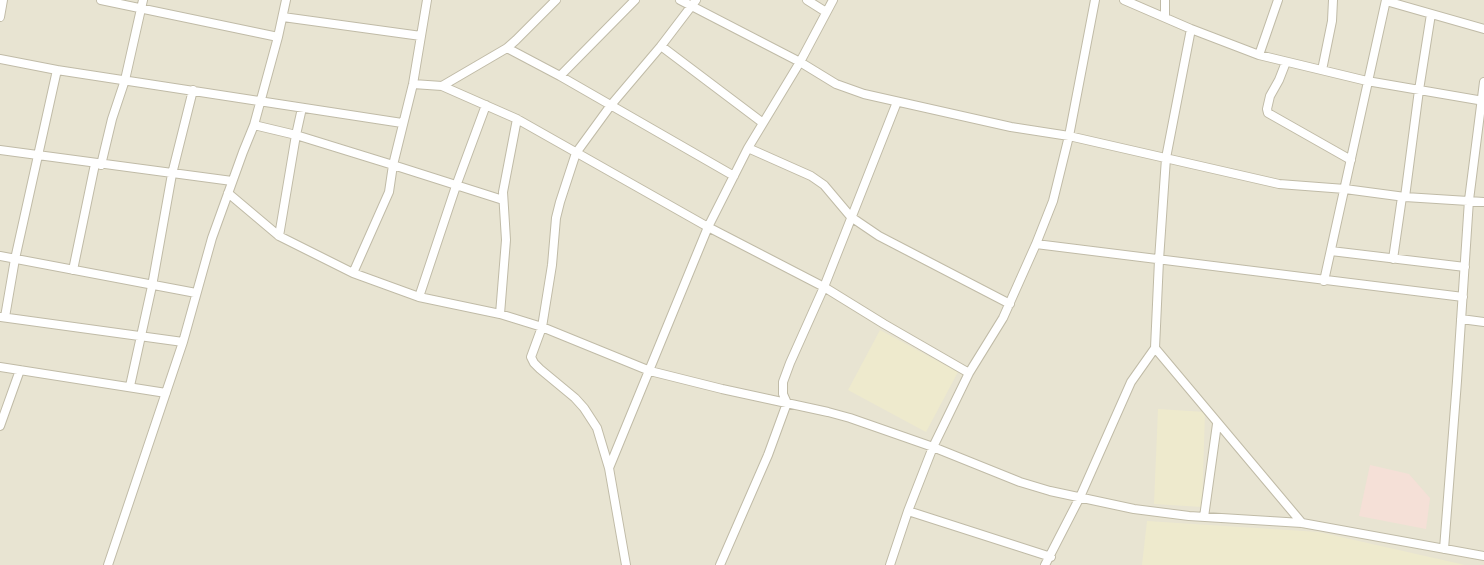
<!DOCTYPE html>
<style>
body{margin:0}
canvas{display:block;background:#f4f1e5}
</style>
<canvas width="1484" height="565"></canvas>
<script>
const ctx = document.querySelector('canvas').getContext('2d');
ctx.lineJoin = 'round';
function fill(path, color) { ctx.fillStyle = color; ctx.fill(path, 'evenodd'); }
const toPath = rows => new Path2D(rows.map(r => 'M' + r).join(''));
function strokePath(path, color, width, dash) { ctx.strokeStyle = color; ctx.lineWidth = width; ctx.lineCap = dash ? 'butt' : 'round'; ctx.setLineDash(dash || []); ctx.stroke(path); }
fill(toPath([
 [0,0,1484,0,1484,565,0,565]
]), '#e8e4d2');
fill(toPath([
 [880,330,958,372,926,432,848,390],
 [1158,409,1205,412,1202,507,1154,504],
 [1147,521,1319,532,1465,565,1142,565]
]), '#eeeacd');
fill(toPath([
 [1370,465,1409,474,1430,498,1426,529,1359,516]
]), '#f5e0d7');
const street = toPath([
 [101,0,278,37],
 [680,0,800,62,836,84,864,94,1011,127,1069,136,1279,184,1345,189,1405,197,1484,202],
 [807,0,826,12],
 [1124,0,1191,29,1259,55,1367,81,1484,101],
 [1386,1,1484,29],
 [1165,16,1165,0],
 [0,17,3,0],
 [283,17,421,36],
 [1191,29,1166,158,1159,260,1155,348,1302,523],
 [661,46,763,123],
 [507,48,560,76,734,176],
 [1259,55,1278,0],
 [0,59,57,70,402,123],
 [1286,62,1279,80,1270,96,1267,109,1268,113,1351,160],
 [1322,70,1332,21,1333,0],
 [560,76,635,0],
 [413,84,442,86,517,119,708,227,824,287,884,324,969,373],
 [442,86,507,48,516,40,556,0],
 [254,125,296,135,393,165,503,200],
 [748,148,811,176,824,185,851,217,879,236,1010,304],
 [0,150,232,181],
 [101,165,112,119,125,80,143,0],
 [228,193,279,236,353,273,389,192,393,165,413,84,427,0],
 [1405,197,1419,90,1431,14],
 [279,236,296,135,302,108],
 [1036,244,1463,297],
 [1331,251,1465,267],
 [0,256,196,293],
 [1393,259,1402,197],
 [73,270,95,164],
 [353,273,419,297,456,186,486,105],
 [1324,281,1386,0],
 [419,297,500,314,542,327,650,371,722,389,828,412,850,418,933,447,1020,482,1050,491,1134,509,1189,516,1302,523,1484,556],
 [500,314,506,240,503,192,517,119],
 [1,317,183,342],
 [5,317,15,259,57,70],
 [1461,319,1484,322],
 [0,367,166,393],
 [130,386,152,286,172,174,193,90],
 [0,426,20,370],
 [609,468,708,227,748,148,800,62,833,0],
 [908,511,1051,557],
 [1204,517,1217,424],
 [1444,549,1457,381,1469,200,1484,82],
 [108,565,183,342,212,238,243,152,254,125,278,37,286,0],
 [626,565,609,468,597,428,584,408,575,398,540,369,534,363,531,357,542,327,552,265,556,218,560,202,576,153,611,105,661,46,696,0],
 [720,565,768,455,787,403,783,394,783,382,790,363,824,287,897,102],
 [890,565,908,511,933,447,969,373,1003,318,1036,244,1053,201,1069,136,1095,0],
 [1045,565,1080,497,1131,382,1155,348]
]);
strokePath(street, '#c0bba7', 10);
strokePath(street, '#fff', 8);
</script>
